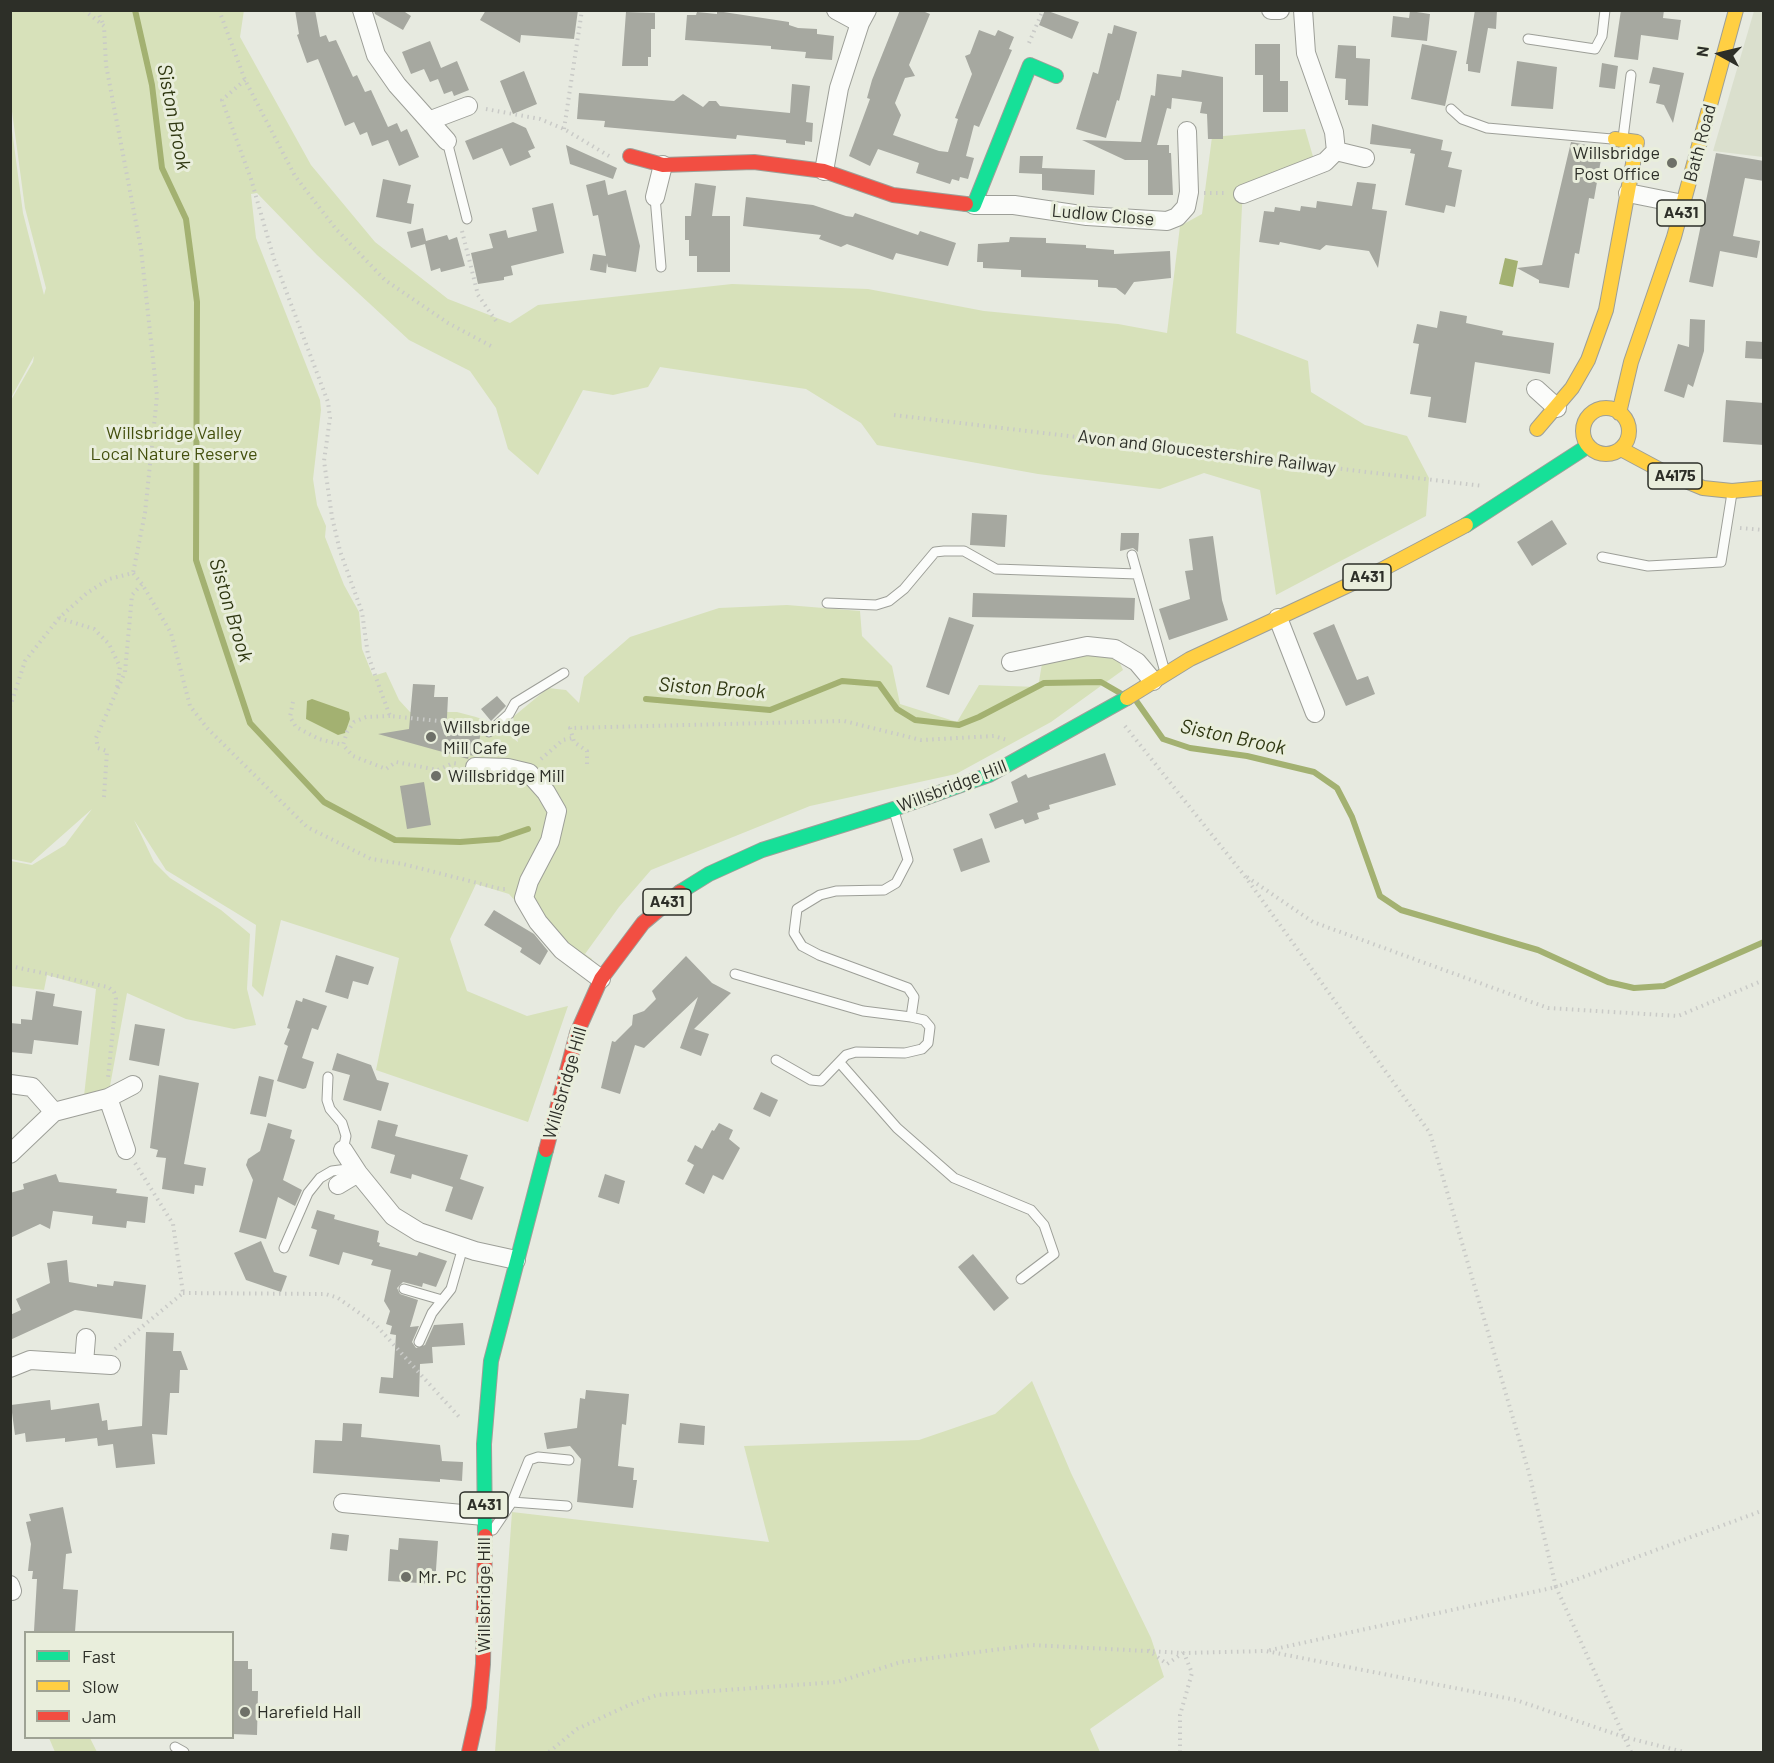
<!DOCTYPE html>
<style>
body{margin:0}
#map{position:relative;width:1774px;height:1763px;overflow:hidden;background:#e7eae0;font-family:Barlow,sans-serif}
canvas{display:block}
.frame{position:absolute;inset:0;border:12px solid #2d2f28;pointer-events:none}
.legend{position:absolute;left:24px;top:1631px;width:210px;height:108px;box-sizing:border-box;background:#e9eedc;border:2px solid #9ea294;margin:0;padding:8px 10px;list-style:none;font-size:18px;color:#2d2f28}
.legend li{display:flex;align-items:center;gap:12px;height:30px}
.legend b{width:30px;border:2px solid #9ea294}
.north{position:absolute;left:1690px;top:24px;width:60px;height:60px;-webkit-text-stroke:4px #e9eedc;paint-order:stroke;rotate:278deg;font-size:16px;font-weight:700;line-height:24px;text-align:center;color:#2d2f28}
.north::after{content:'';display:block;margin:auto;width:21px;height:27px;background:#2d2f28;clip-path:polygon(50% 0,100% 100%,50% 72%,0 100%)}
</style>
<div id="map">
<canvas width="1774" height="1763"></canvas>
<div class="frame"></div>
<ul class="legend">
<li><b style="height:8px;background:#16e098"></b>Fast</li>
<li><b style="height:8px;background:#ffcf43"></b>Slow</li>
<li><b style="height:8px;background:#f24e42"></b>Jam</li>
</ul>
<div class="north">N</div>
</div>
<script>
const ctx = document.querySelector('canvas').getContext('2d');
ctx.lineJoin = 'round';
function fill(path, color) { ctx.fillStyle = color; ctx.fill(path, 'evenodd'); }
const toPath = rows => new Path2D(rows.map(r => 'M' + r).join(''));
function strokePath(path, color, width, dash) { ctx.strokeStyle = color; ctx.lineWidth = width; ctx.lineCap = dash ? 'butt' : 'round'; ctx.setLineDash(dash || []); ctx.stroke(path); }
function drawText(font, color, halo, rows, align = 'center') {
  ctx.font = font + ' Barlow,sans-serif'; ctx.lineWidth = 6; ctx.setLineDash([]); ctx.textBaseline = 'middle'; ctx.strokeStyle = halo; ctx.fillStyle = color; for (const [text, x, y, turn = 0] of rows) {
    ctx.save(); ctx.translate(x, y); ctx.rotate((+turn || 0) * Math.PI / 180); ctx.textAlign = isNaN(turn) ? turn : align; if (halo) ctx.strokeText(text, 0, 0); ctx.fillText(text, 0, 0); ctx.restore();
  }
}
fill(toPath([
 [1754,11,1763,11,1763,157,1713,151]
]), '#dadfcd');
fill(toPath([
 [244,10,240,37,311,165,375,242,448,299,510,323,538,305,732,284,868,289,984,311,1118,324,1167,333,1180,226,1202,214,1212,137,1305,129,1314,160,1243,185,1236,333,1308,361,1311,392,1365,425,1407,436,1429,478,1426,516,1276,595,1260,490,1204,473,1160,489,1038,474,877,445,861,423,806,389,660,367,648,387,613,395,583,390,538,475,508,449,496,408,470,371,409,340,317,255,257,193,251,194,256,238,320,400,321,410,313,479,317,505,326,526,325,537,344,585,359,612,362,649,373,676,386,672,399,700,410,712,457,712,476,717,493,723,518,742,513,717,548,688,566,690,579,703,584,677,630,637,719,608,787,605,860,611,862,636,892,666,900,704,957,722,979,685,1038,687,1043,658,1090,650,1116,654,1123,670,1051,722,956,774,810,806,651,870,619,907,585,954,592,959,584,973,573,965,509,894,476,884,450,939,467,991,527,1016,568,1006,528,1122,376,1070,399,958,281,920,263,997,252,986,256,925,166,870,134,820,154,862,170,878,221,910,250,934,247,989,256,1025,234,1029,186,1019,127,993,110,1086,100,1092,84,1096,96,989,47,975,44,990,11,986,11,861,32,865,65,845,92,809,31,863,11,859,10,402,33,362,34,356,11,398,10,115,23,213,44,295,46,288,25,208,11,104,11,11],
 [1032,1381,1071,1473,1151,1638,1164,1677,1090,1729,1100,1752,495,1752,512,1512,769,1542,744,1446,919,1440,995,1414],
 [49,1738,90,1738,97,1752,55,1752]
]), '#d7e1ba');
fill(toPath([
 [1505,258,1518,261,1513,287,1499,284],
 [312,699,349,712,350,719,345,733,338,735,306,719,307,701]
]), '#a3b171');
strokePath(toPath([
 [135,10,152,85,162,168,186,219,197,302,196,560,250,723,324,802,395,840,460,842,499,839,528,829],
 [646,699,770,710,842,681,879,684,897,709,915,720,959,725,979,717,1044,683,1101,682,1120,693],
 [1137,702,1163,739,1190,748,1247,756,1314,772,1337,788,1352,817,1380,896,1401,910,1538,950,1608,982,1634,988,1664,986,1764,942]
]), '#a3b171', 6);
fill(toPath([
 [295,10,315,10,320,37,326,35,329,42,336,40,353,77,357,75,365,92,371,90,388,127,397,123,401,132,407,129,419,157,399,166,388,140,372,146,367,132,360,135,354,122,345,126,318,59,307,63,297,35,299,34],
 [374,10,402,10,411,16,403,30,375,14],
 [486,10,578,10,574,39,521,35,520,43,480,20],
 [900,10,920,10,930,14,909,65,915,76,905,78,895,103,901,115,893,135,939,151,948,152,958,119,955,118,972,74,965,56,970,54,979,30,995,36,998,30,1014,37,1009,49,1012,50,979,127,974,125,966,156,974,158,968,179,960,177,959,181,952,179,950,184,916,173,919,163,878,149,870,166,849,156,870,99,867,98,872,80],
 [1045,10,1079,22,1072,39,1039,25],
 [1475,10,1497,10,1496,29,1488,28,1480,73,1468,71,1468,64,1466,64],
 [1621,10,1664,10,1663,18,1681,20,1678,40,1641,35,1638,60,1614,57],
 [717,11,789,22,789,25,798,28,817,29,817,34,834,36,832,60,805,58,806,52,771,49,771,46,685,40,687,15,696,15,697,12,717,14],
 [1410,11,1430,14,1427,41,1391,37,1393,16,1409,18],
 [626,12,655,13,655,29,651,29,651,57,648,57,648,66,622,66],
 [1114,25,1137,32,1119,101,1117,100,1106,138,1076,129,1093,72,1098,74,1108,33,1112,34],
 [430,41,441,68,457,61,469,90,454,96,452,91,444,94,438,79,430,82,424,69,411,74,402,52],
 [1255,44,1280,44,1280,81,1288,81,1288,112,1263,112,1263,75,1255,75],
 [1422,44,1457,51,1445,106,1411,99],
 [1338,45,1356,46,1356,58,1370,59,1368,106,1348,105,1348,100,1345,100,1346,79,1335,78],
 [1517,61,1557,67,1553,109,1511,106],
 [1602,63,1618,66,1615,89,1599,87],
 [1653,67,1684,73,1673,123,1664,105,1656,103,1660,85,1649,83],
 [1182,70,1223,77,1223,139,1208,139,1207,114,1200,113,1202,102,1172,98,1171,109,1167,108,1157,145,1169,145,1169,153,1171,153,1173,195,1148,195,1148,160,1125,160,1082,140,1141,142,1151,95,1155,96,1157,74,1181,77],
 [524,71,537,104,513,114,500,81],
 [792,84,810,86,806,122,813,123,812,142,805,141,805,145,786,143,786,140,737,135,736,139,604,127,605,121,577,119,579,93,674,101,683,94,703,107,709,101,716,101,720,106,790,113],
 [513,122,526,128,535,148,528,151,531,157,510,166,502,148,473,160,465,141],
 [1372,124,1443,140,1441,150,1452,152,1448,167,1462,170,1455,207,1446,205,1444,213,1405,205,1415,154,1410,153,1411,149,1370,144],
 [1571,142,1603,148,1594,199,1589,198,1579,254,1575,253,1569,288,1539,283,1539,280,1517,268,1542,265],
 [566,145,617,168,613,179,570,164],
 [1716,153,1764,161,1764,181,1745,178,1733,236,1760,241,1757,258,1720,251,1713,287,1689,282],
 [1020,156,1043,156,1042,168,1095,170,1094,195,1042,190,1042,170,1042,174,1019,173],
 [383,179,411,185,407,203,414,204,411,224,376,217],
 [605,180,608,195,626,190,640,246,636,272,608,267,607,263,606,273,590,270,593,254,606,256,598,215,593,216,586,185],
 [1357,182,1376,184,1372,209,1387,211,1378,268,1369,251,1326,245,1320,250,1280,242,1279,245,1259,242,1264,211,1274,212,1275,207,1300,211,1301,206,1316,208,1317,201,1352,206],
 [695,183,716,186,712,216,730,216,730,272,697,272,697,256,689,256,689,240,685,240,685,216,691,216],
 [746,197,813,205,846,216,853,217,855,213,918,235,920,231,956,243,948,266,896,253,893,260,847,244,841,247,819,239,821,235,743,226],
 [553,203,564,253,511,266,513,275,504,277,504,280,478,284,471,253,493,248,489,234,506,230,508,238,537,231,532,208],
 [423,228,426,241,447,235,449,240,457,237,465,266,441,272,440,268,431,271,425,244,411,248,407,232],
 [1010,237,1046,238,1046,243,1086,245,1086,248,1114,250,1114,254,1170,251,1171,278,1134,282,1125,295,1116,288,1098,287,1098,280,1021,277,1021,270,983,268,983,262,977,262,978,244,1009,242],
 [1440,311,1467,316,1466,323,1503,331,1502,335,1554,343,1550,374,1475,362,1466,423,1428,417,1431,397,1410,394,1419,344,1413,343,1417,324,1437,328],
 [1690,319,1705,320,1704,351,1693,387,1688,384,1684,398,1664,391,1678,344,1689,347],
 [1746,341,1764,342,1763,359,1745,358],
 [1726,400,1764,403,1764,445,1723,442],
 [972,513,1007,515,1005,547,970,545],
 [1552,520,1567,544,1532,566,1517,542],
 [1121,533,1139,533,1138,552,1133,548,1120,551],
 [1213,536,1222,600,1228,620,1169,640,1159,609,1190,599,1185,571,1193,570,1189,539],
 [973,593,1135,598,1134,620,972,617],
 [949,617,974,625,949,695,926,687],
 [1334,624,1357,680,1368,676,1375,694,1346,706,1313,633],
 [413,684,435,685,434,697,448,697,446,737,458,727,481,732,476,756,469,755,468,759,378,734,409,729],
 [497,696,506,706,491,721,481,709],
 [1105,753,1116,785,1049,805,1050,809,1037,813,1039,819,1025,824,1023,819,995,829,989,814,1018,802,1011,782,1026,774,1028,778],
 [424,782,431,825,407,829,400,786],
 [982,838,990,862,961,872,953,849],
 [494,910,534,934,548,951,540,965,520,952,522,948,484,925],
 [336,955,374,967,368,985,353,981,348,999,325,992],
 [686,956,712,983,731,993,694,1029,709,1034,701,1056,680,1048,698,997,644,1048,635,1045,620,1094,601,1088,612,1041,615,1042,632,1025,633,1015,644,1011,656,999,652,991],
 [36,991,55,994,53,1006,82,1011,78,1045,34,1040,32,1054,10,1052,10,1023,21,1024,21,1019,32,1020],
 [303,998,327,1006,318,1030,312,1028,302,1058,314,1062,306,1088,303,1089,277,1081,288,1046,284,1044,290,1029,287,1028,296,1000,302,1002],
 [135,1024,165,1029,159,1066,129,1060],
 [337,1053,371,1065,377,1080,389,1083,381,1111,343,1100,350,1075,332,1070],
 [159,1075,199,1083,184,1164,206,1168,203,1186,195,1185,194,1194,162,1189,166,1158,156,1157,158,1150,150,1148],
 [259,1076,274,1080,266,1117,250,1114],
 [761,1092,778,1100,770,1117,753,1109],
 [378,1120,398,1125,395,1136,468,1155,460,1179,484,1187,472,1220,445,1211,453,1187,412,1174,411,1179,390,1173,395,1155,371,1148],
 [268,1123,292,1130,290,1138,295,1140,283,1180,302,1190,295,1206,278,1197,266,1239,239,1232,253,1180,246,1165,248,1159,260,1151],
 [719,1123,733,1130,729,1139,740,1148,723,1180,713,1175,704,1194,685,1184,694,1165,687,1161,695,1145,702,1149,712,1130,714,1131],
 [56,1174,59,1182,117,1189,116,1193,148,1197,145,1223,127,1221,126,1228,92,1224,93,1216,53,1211,50,1229,40,1224,10,1238,10,1193,24,1189,23,1184],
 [605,1174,625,1181,619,1204,598,1197],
 [317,1210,335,1215,334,1219,379,1231,377,1242,380,1243,379,1246,417,1256,419,1252,447,1261,436,1287,423,1283,422,1287,403,1282,397,1288,400,1294,418,1300,410,1327,419,1326,412,1342,416,1348,425,1345,434,1325,463,1323,465,1345,432,1347,433,1363,420,1364,419,1397,379,1393,381,1377,393,1378,396,1335,390,1334,392,1326,386,1324,390,1311,384,1301,391,1270,371,1265,373,1260,343,1252,339,1265,309,1256,317,1230,311,1228],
 [261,1241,274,1272,287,1276,281,1292,246,1280,234,1253],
 [973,1254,1009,1298,994,1311,958,1267],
 [67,1260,69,1282,97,1287,97,1284,113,1286,114,1281,146,1285,142,1319,75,1310,10,1340,10,1315,21,1310,16,1299,50,1283,47,1263],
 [146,1332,174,1333,173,1351,181,1351,188,1370,180,1370,179,1393,170,1393,167,1435,152,1434,155,1464,116,1468,113,1444,98,1446,97,1438,65,1442,65,1438,26,1442,25,1433,15,1435,11,1405,50,1400,51,1410,99,1403,102,1421,107,1420,108,1430,142,1426],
 [586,1390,629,1394,626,1425,622,1424,618,1466,634,1468,633,1480,637,1480,633,1508,577,1502,581,1459,570,1446,547,1449,544,1433,577,1428,580,1398,585,1399],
 [343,1423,362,1424,361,1437,440,1445,442,1461,463,1462,462,1481,440,1479,440,1482,313,1473,315,1440,342,1441],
 [680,1423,705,1426,704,1445,678,1443],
 [63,1507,72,1553,66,1554,63,1589,78,1590,75,1632,34,1631,37,1579,32,1579,33,1571,28,1571,31,1544,26,1522,31,1521,29,1514],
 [332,1533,349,1535,347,1551,330,1549],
 [399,1538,438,1541,435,1584,388,1581,390,1549,398,1550],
 [232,1661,248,1661,248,1669,252,1669,252,1691,258,1691,257,1735,232,1734]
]), '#a6a8a0');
const lane = toPath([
 [1528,39,1595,49,1602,36,1605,10],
 [1451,109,1462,119,1487,128,1612,139],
 [1623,138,1631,75],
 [447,141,467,219],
 [655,197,661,267],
 [1132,555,1165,672],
 [1602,557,1648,566,1721,562,1732,493],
 [827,603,876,605,889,601,904,589,935,552,944,551,964,551,996,569,1137,574],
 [489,732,509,714,515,703,564,673],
 [735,974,863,1011,911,1017,914,997,908,988,819,955,802,946,794,933,797,909,820,895,836,891,884,890,896,883,908,860,894,811],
 [776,1060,811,1080,821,1081,846,1055,856,1052,905,1053,922,1049,928,1043,930,1027,924,1020,911,1017],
 [840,1063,897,1128,954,1178,1031,1210,1044,1225,1054,1254,1021,1279],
 [328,1077,327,1100,330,1109,342,1123,346,1136,343,1150],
 [284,1248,308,1193,320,1178,332,1171,355,1168],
 [404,1289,442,1300],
 [419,1342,432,1313,451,1289,463,1247],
 [512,1502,529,1460,538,1457,569,1460],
 [493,1530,512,1502,567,1506],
 [175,1747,184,1752]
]);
const street = toPath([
 [362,10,376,55,397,85,447,141],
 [836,10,860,23],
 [1271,10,1280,10],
 [431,120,468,106],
 [1336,151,1365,158],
 [824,171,839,88,860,23,867,10],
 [1628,193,1683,204],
 [1243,194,1325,162,1336,151,1334,132,1306,53,1303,10],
 [655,197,663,165],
 [974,205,1014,205,1087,216,1167,221,1177,217,1186,207,1189,192,1187,131],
 [1536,389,1557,408],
 [1278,618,1315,713],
 [1011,662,1087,646,1115,649,1137,662,1153,681],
 [475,767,508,768,529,773,546,792,557,811,550,841,529,881,524,898,538,922,562,950,601,979],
 [10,1084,32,1087,54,1112],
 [108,1098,126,1150],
 [343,1150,358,1173,393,1216,419,1232,475,1251,516,1260],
 [10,1154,54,1112,108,1098,133,1085],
 [338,1185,358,1173],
 [84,1363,86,1338],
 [10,1368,30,1360,111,1365],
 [343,1503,484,1516],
 [10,1585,12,1591]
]);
const fast = toPath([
 [966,204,974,205,1030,65,1056,76],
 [1466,525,1588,446],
 [680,892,709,874,762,850,894,809,989,775,1127,698],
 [485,1536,484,1444,491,1361,546,1150]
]);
const slow = toPath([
 '1583 431a23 23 0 1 1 46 0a23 23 0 1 1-46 0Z',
 [1619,413,1631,362,1674,237,1736,10],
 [1537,429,1572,388,1588,360,1606,310,1637,142,1615,139],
 [1621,449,1662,471,1703,488,1732,491,1764,488],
 [1127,698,1190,659,1381,570,1466,525]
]);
const jam = toPath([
 [630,156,663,165,754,162,824,171,893,195,966,204],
 [546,1150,577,1033,601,979,643,923,680,892],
 [469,1752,479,1707,483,1664,485,1536]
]);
strokePath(lane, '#9d9f98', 11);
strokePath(street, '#9d9f98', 20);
strokePath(fast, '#9d9f98', 16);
strokePath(slow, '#9d9f98', 16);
strokePath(jam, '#9d9f98', 16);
strokePath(toPath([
 [84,10,104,26,106,65,141,249,157,396,145,513,133,573],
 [97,10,104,26],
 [219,10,245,80,295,176,336,229,385,280,448,323,491,346],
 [1029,43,1043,10],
 [245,80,222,100,251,179,274,259,328,402,330,418,324,461,332,517,340,551,362,612,368,655,380,689,390,716,478,725],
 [486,109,540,119,564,129,609,156],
 [564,129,582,10],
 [1204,193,1227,193],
 [462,231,478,295,496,321],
 [894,415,1483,486],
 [1740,528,1764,530],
 [59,618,94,629,109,644,120,667,117,687],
 [293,702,290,717,296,727,319,739,343,745],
 [10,707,25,661,59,618,87,593,109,579,133,573,142,584,171,633,190,706,208,729,307,827,371,859,403,864,501,889,509,889],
 [390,716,366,717,354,722,347,732,343,745,353,756,386,769,396,762,438,770,453,763,460,764],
 [1125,726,1244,875,1430,1133,1529,1473,1556,1587,1266,1651],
 [541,759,563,740,572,738],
 [587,764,587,751,574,742,570,728,844,721,921,740,994,736,1007,740],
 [104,797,107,751,98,748,96,738,125,672,132,595,142,584],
 [1247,877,1313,922,1548,1008,1678,1016,1764,980],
 [10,966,108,987,114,992,116,999,108,1078],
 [183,1293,326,1294,338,1298,375,1324,461,1419],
 [115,1349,183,1293,173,1224,135,1163],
 [1148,1650,1167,1664,1183,1653],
 [549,1752,577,1729,629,1705,657,1695,837,1682,901,1662,1032,1645,1184,1653,1266,1651,1516,1700,1624,1737,1684,1752],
 [1180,1752,1180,1715,1192,1673,1184,1653],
 [1631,1752,1556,1587,1764,1510]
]), '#c9cac7', 4, [1.5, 4.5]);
strokePath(lane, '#fbfcfa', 9);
strokePath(street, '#fbfcfa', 18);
strokePath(fast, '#16e098', 14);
strokePath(slow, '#ffcf43', 14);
strokePath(jam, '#f24e42', 14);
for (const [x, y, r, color] of [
 [1672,163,6,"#6e7068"],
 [431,737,6,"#6e7068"],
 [436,776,6,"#6e7068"],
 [406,1577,6,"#6e7068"],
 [245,1712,6,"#6e7068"]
]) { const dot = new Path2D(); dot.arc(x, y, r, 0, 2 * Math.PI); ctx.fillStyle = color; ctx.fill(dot); strokePath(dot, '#e9eedc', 2); }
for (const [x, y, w] of [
 [1681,213,48],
 [1675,476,54],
 [1367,577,48],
 [667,902,48],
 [484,1505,48]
]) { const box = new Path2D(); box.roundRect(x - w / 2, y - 13, w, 26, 4.5); ctx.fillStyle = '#e9eedc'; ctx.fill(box); strokePath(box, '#2d2f28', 1.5); }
drawText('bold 16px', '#2d2f28', null, [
 ["A431",1681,213],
 ["A4175",1675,476],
 ["A431",1367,577],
 ["A431",667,902],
 ["A431",484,1505]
]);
drawText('18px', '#2d2f28', '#e9eedc', [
 ["Bath Road",1700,143,-75],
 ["Ludlow Close",1103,215,5],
 ["Avon and Gloucestershire Railway",1207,452,7],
 ["Willsbridge Hill",952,786,-21],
 ["Willsbridge Hill",565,1083,-74],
 ["Willsbridge Hill",484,1595,-90]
]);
drawText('18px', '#2d2f28', '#e9eedc', [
 ["Willsbridge",1660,153,"right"],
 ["Post Office",1660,174,"right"],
 ["Willsbridge",443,727],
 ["Mill Cafe",443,748],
 ["Willsbridge Mill",448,776],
 ["Mr. PC",418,1577],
 ["Harefield Hall",257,1712]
], 'left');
drawText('18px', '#434f0d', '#e9eedc', [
 ["Willsbridge Valley",174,433],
 ["Local Nature Reserve",174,454]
]);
drawText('italic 20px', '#2f3711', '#e9eedc', [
 ["Siston Brook",174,117,79],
 ["Siston Brook",231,610,73],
 ["Siston Brook",712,688,4],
 ["Siston Brook",1233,737,12]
]);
</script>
